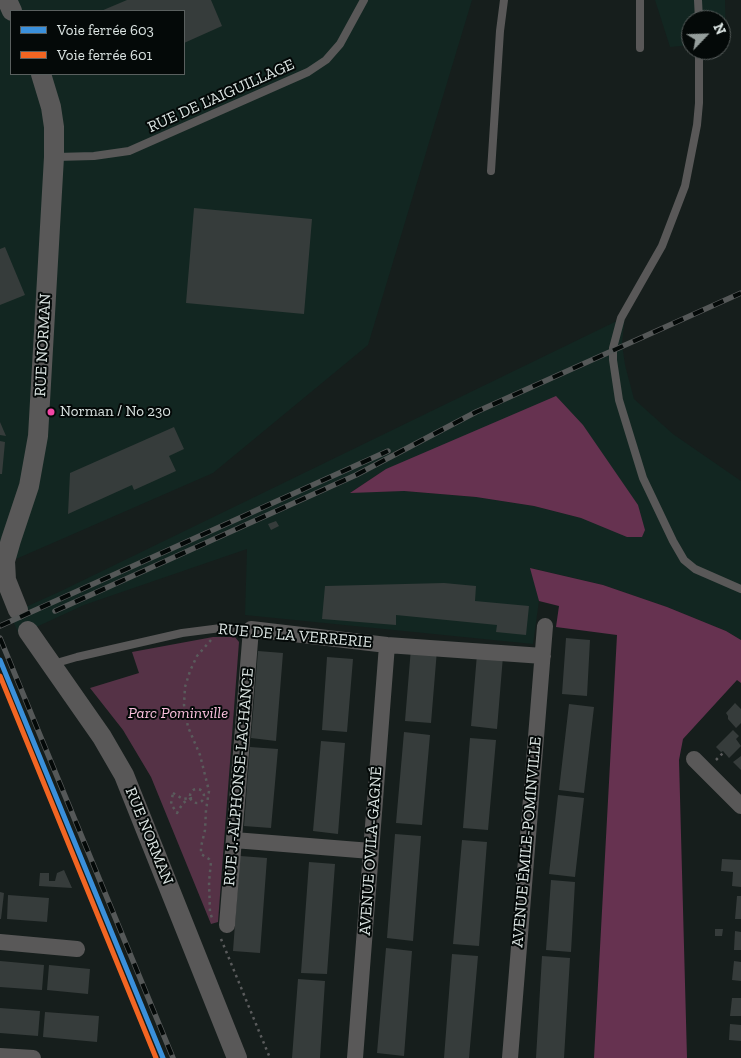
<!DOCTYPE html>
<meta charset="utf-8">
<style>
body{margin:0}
#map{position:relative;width:741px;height:1058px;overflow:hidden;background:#161e1c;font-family:"Zilla Slab",serif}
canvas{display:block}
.legend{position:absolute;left:10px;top:10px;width:175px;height:65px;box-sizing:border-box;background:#040908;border:1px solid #5a605f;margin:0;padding:6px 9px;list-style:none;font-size:15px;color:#dae3e1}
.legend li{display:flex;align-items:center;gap:10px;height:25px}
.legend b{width:25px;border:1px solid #5a605f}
.north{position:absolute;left:681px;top:10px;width:50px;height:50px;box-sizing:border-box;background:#040908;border:1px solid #5a605f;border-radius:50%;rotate:66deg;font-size:14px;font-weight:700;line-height:20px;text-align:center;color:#dae3e1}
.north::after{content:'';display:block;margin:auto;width:18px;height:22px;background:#959e9c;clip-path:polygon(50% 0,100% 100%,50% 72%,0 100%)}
</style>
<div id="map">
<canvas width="741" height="1058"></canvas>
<ul class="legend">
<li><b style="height:6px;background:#3a90db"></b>Voie ferrée 603</li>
<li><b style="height:6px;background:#f26522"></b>Voie ferrée 601</li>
</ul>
<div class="north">N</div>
</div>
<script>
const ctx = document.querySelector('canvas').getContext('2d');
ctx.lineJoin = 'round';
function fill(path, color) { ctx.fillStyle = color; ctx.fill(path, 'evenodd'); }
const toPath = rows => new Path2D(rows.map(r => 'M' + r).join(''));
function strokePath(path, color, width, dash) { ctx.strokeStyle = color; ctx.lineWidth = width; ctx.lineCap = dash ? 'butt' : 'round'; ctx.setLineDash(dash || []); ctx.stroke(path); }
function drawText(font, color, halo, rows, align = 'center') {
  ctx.font = font + ' "Zilla Slab",serif'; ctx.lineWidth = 4; ctx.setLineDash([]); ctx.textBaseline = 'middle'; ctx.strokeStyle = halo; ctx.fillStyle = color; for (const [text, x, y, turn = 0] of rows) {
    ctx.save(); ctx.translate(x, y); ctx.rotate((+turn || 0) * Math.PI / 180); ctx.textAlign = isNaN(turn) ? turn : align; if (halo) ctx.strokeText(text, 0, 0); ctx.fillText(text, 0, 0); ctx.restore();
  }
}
fill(toPath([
 [0,0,472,0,368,345,213,473,0,566],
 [11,11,184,11,184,74,11,74],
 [655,0,725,0,726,43,721,43,721,20,691,20,691,45,670,47],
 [625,317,622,344,625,365,634,399,673,434,741,481,741,640,726,631,667,607,603,585,531,568,539,601,533,644,245,615,247,549,84,605,19,635,10,614,59,592],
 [386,469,645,530,581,518,534,506,476,497,404,491,351,492]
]), '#122621');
fill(toPath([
 [213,637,235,637,239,642,218,922,211,924,151,777,123,730,90,688,139,673,132,652]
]), '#553246');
fill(toPath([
 [556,396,583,425,638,505,645,530,642,537,627,537,581,518,534,506,476,497,404,491,350,493,386,469],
 [530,568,603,585,667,607,726,631,741,640,741,683,737,680,683,739,679,760,687,1058,594,1058,617,635,556,627,559,606,539,601]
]), '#663250');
fill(toPath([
 [127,0,211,0,222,26,184,43,184,11,101,11],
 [194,208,312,219,304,314,186,303],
 [5,247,25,295,0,305,0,249],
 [0,422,6,436,0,435],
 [174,427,184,449,169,456,176,471,134,490,132,485,68,514,70,473],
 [0,441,5,442,2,474,0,474],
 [276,521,279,526,271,530,268,524],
 [444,583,476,586,475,601,529,606,526,635,496,632,497,625,396,615,396,625,322,619,325,586],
 [566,638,590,640,587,696,562,694],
 [411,648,437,650,431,723,405,721],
 [258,651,283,653,276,741,251,738],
 [477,654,503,656,497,729,471,726],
 [327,657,353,659,347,732,322,730],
 [735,703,741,709,741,723,736,728,728,719,728,716,726,713],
 [569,704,594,707,584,793,559,790],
 [733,730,739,736,736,739,741,746,729,758,723,751,721,752,716,747],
 [404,732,430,735,422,825,396,823],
 [470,738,496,740,488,830,463,828],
 [321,741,345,743,338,834,313,831],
 [250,747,278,749,271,828,244,826],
 [741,756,741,770,733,762],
 [558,795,584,798,575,877,549,874],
 [395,834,421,836,413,941,387,938],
 [462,840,487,842,479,946,453,944],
 [240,856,267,858,260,953,233,951],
 [722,859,741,860,741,887,732,886,733,872,721,871],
 [309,862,335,864,327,974,301,973],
 [64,870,72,888,39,886,40,873,49,873,49,881,55,881,57,873],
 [551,880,575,882,571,952,546,950],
 [0,892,4,893,1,919,0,919],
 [8,895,49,898,47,922,7,919],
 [737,896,741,896,741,919,735,919],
 [715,929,723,929,722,936,715,936],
 [735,931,741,932,741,950,734,950],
 [386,948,412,951,404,1056,377,1053],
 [452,954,478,956,469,1058,444,1058],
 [542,956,570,958,564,1058,536,1058],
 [0,961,44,965,42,990,0,987],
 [734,961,741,962,741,981,732,980],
 [49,965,90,969,88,994,47,990],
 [298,979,325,981,320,1058,292,1058],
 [732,998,741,998,741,1016,730,1016],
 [0,1008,40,1011,38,1036,0,1033],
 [45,1012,99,1016,97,1042,43,1037],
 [730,1024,741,1025,741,1041,729,1040]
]), '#363c3b');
strokePath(toPath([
 [211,640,197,656,190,671,185,687,184,705,188,727,200,755,209,791,206,810,205,830,201,847,201,854,209,859,211,862,209,882,210,912,212,918],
 [716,760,724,752],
 '190 796a7 7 0 1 1 14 0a7 7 0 1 1-14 0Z',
 [173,793,183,799,191,798,183,803,177,813,171,804,173,793],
 [221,939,270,1058]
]), '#5a5b5c', 2.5, [2.5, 4]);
strokePath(toPath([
 [640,0,640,48],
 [698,0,699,20],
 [699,50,699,103,697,125,685,186,662,246,621,318,613,348,613,360,619,400,643,478,673,541,684,560,695,569,741,589],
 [56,157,94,156,129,151,308,72,326,60,340,44,364,0],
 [491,171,500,31,504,0],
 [53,664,77,657,182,633,221,628,251,629]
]), '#595858', 8);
strokePath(toPath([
 [694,759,741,806],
 [234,840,371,851],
 [227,925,251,629,387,645,543,656],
 [0,942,77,949],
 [0,1056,33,1058],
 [355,1058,387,645],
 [510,1058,545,626]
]), '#595858', 16);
strokePath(toPath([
 [7,0,12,11],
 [18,610,6,580,5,561,11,540,29,486,38,436,54,157,54,127,51,107,41,74],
 [28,631,102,737,124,775,237,1058]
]), '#595858', 20);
const rail = toPath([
 [55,611,356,475,476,412,741,293],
 [0,626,388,451],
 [0,638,173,1058]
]);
strokePath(rail, '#555858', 5.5);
strokePath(rail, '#040908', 4, [11]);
strokePath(toPath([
 [0,660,163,1058]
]), '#3a90db', 5);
strokePath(toPath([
 [0,676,156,1058]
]), '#f26522', 5);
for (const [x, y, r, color] of [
 [51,412,4.5,"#f346a5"]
]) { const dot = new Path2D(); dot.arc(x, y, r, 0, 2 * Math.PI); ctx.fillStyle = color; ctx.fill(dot); strokePath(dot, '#040908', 2); }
drawText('15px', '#dae3e1', '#040908', [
 ["Norman / No 230",60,412]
], 'left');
drawText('16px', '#dae3e1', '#040908', [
 ["RUE DE L'AIGUILLAGE",221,96,-24],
 ["RUE NORMAN",43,345,-87],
 ["RUE DE LA VERRERIE",295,636,5],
 ["RUE J.-ALPHONSE-LACHANCE",239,777,-85],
 ["RUE NORMAN",149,836,68],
 ["AVENUE ÉMILE-POMINVILLE",527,842,-85],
 ["AVENUE OVILA-GAGNÉ",371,851,-86]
]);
drawText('italic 16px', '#fac0dd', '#040908', [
 ["Parc Pominville",178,713]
]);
</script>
